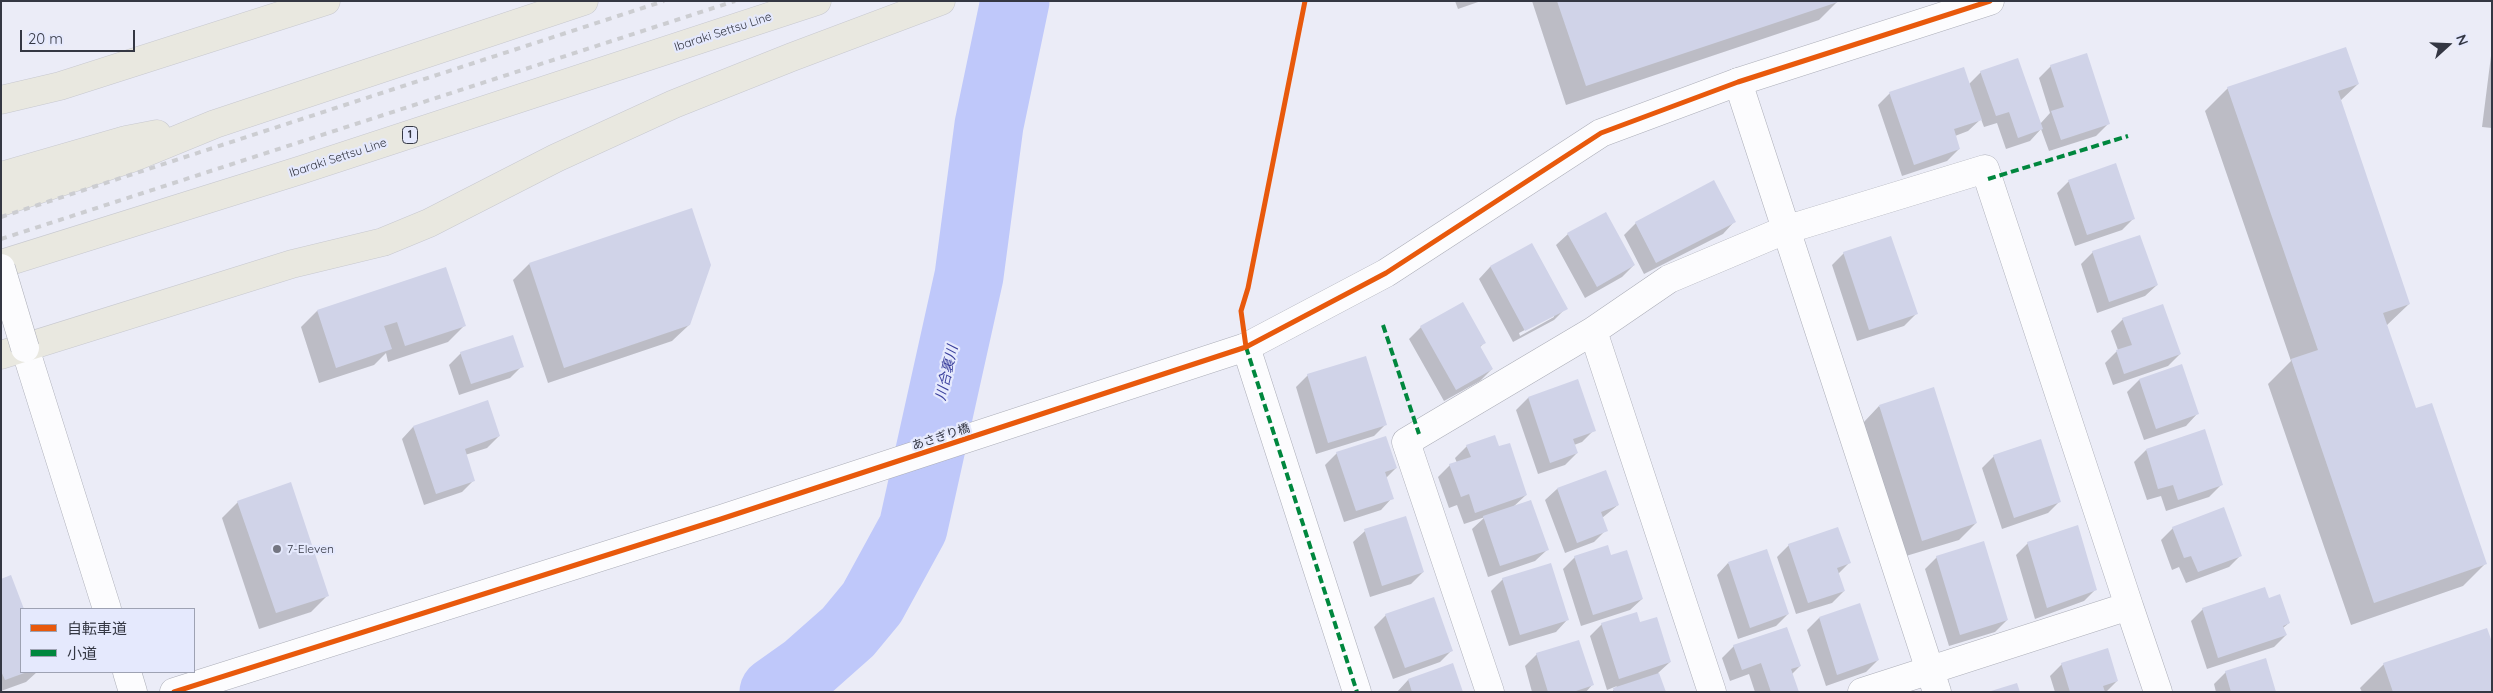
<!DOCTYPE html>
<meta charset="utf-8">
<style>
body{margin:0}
#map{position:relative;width:2493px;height:693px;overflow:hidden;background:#ebecf7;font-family:Quicksand,"Noto Sans JP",sans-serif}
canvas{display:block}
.frame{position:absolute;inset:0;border:2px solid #343743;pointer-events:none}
.legend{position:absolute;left:20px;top:608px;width:175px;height:65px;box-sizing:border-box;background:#e5e9fd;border:1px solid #9ea2b3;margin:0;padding:6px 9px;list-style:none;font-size:15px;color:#343743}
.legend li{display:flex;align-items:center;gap:10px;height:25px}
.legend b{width:25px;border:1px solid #9ea2b3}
.north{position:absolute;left:2423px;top:20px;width:50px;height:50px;-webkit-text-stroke:4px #e5e9fd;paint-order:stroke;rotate:70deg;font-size:14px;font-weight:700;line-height:20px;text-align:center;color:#343743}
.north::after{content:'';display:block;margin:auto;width:18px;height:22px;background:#343743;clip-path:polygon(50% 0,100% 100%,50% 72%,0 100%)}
.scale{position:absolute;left:20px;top:30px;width:115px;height:22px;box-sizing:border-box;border:2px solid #343743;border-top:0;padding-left:6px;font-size:15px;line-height:18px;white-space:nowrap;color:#343743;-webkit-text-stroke:4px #e5e9fd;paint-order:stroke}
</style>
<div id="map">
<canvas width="2493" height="693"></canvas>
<div class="frame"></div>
<ul class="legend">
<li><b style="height:6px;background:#e8590c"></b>自転車道</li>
<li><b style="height:6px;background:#00873e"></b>小道</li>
</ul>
<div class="north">N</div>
<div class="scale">20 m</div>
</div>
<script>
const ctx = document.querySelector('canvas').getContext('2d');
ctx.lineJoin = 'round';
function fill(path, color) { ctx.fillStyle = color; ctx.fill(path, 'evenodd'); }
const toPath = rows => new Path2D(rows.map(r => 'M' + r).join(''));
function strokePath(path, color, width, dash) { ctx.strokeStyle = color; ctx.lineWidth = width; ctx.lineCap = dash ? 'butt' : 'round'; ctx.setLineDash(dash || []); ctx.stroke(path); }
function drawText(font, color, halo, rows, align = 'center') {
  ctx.font = font + ' Quicksand,"Noto Sans JP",sans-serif'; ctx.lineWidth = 4.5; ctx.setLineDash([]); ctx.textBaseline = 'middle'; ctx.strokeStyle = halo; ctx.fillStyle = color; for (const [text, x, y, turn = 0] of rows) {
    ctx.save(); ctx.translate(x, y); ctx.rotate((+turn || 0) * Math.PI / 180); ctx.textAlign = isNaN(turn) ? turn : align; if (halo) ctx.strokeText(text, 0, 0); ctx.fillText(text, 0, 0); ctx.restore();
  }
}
fill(toPath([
 [1455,1,1481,1,1458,9],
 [1532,1,1838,1,1819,20,1566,105],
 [2492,48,2492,128,2482,127],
 [2051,66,2108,124,2096,136,2049,151,2041,129,2030,141,2006,149,1997,123,1984,127,1981,119,1968,131,1955,136,1959,149,1947,161,1902,176,1878,105,1890,93,1968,85,1981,72,2040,124,2050,113,2039,78],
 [2358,84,2340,101,2409,304,2386,326,2415,410,2486,563,2463,586,2351,625,2268,384,2291,361,2205,111,2228,88],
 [2069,181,2134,218,2122,230,2075,246,2057,193],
 [1713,182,1734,222,1723,234,1644,274,1624,235,1636,223],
 [1568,234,1634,265,1622,277,1585,298,1556,245],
 [1532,245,1566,308,1554,320,1513,342,1479,279,1490,267],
 [1554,315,1554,317,1520,336,1519,333],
 [2093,252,2157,285,2145,296,2097,313,2081,264],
 [1844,253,1916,314,1904,326,1857,341,1832,265],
 [529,264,689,325,672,341,548,383,513,280],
 [317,311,464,326,448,342,388,362,386,353,374,365,319,383,301,327],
 [2123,319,2180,354,2168,366,2113,385,2105,363,2118,350,2111,331],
 [1421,327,1484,343,1479,348,1492,369,1480,381,1444,401,1409,339],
 [461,353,522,366,510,378,459,395,449,365],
 [2181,365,2197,414,2186,426,2144,440,2127,392,2139,380],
 [1308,375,1385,425,1374,436,1316,454,1296,387],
 [1578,381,1594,430,1582,442,1574,445,1577,453,1565,465,1538,474,1516,410,1528,398],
 [1879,406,1976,523,1959,540,1906,556,1863,423],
 [413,427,499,436,487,448,465,455,474,480,462,492,424,505,402,439],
 [1467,446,1526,495,1513,507,1547,550,1535,561,1488,577,1472,529,1485,517,1464,524,1457,505,1449,508,1438,477,1450,465,1457,463,1455,458],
 [2146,450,2221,485,2209,497,2166,511,2161,496,2147,500,2134,462],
 [1337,453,1396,468,1386,478,1392,498,1381,510,1344,522,1325,465],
 [1994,456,2060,501,2048,513,2002,529,1982,468],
 [1605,471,1618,505,1602,518,1606,530,1594,542,1565,553,1545,500,1557,489],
 [238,502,328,595,311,612,259,629,222,518],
 [2173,528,2241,555,2229,567,2186,583,2179,567,2172,570,2161,540],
 [1365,531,1423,572,1411,584,1370,597,1353,542],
 [2028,543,2096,589,2084,601,2035,619,2016,555],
 [1789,545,1849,563,1838,574,1844,591,1832,603,1796,614,1777,557],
 [1575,557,1610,557,1642,599,1630,610,1581,626,1563,569],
 [1937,557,2007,620,1995,632,1949,646,1925,569],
 [1728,563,1788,614,1776,626,1738,639,1717,575],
 [11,577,22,609,21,672,37,672,26,682,1,691,1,580],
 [1503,579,1567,620,1556,632,1509,646,1491,591],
 [2269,600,2289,623,2283,628,2286,635,2274,647,2207,669,2191,621,2203,609],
 [1859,605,1878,660,1866,672,1826,686,1807,630,1819,618],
 [1386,615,1452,650,1440,662,1393,679,1374,627],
 [1602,624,1639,624,1670,662,1658,673,1664,692,1612,692,1617,686,1607,690,1590,636],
 [1734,646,1800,666,1792,674,1798,692,1755,692,1749,674,1730,681,1722,658],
 [1537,654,1592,685,1586,692,1532,692,1525,666],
 [2062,664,2117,681,2106,692,2055,692,2050,676],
 [2384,664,2492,692,2362,692,2360,688],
 [2226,672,2275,692,2216,692,2214,684],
 [1408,680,1462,692,1397,692]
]), '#0003');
strokePath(toPath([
 [774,692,805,670,848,632,872,603,913,528,969,276,989,125,1015,1]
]), '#bfc8fa', 69);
fill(toPath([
 [1557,1,1838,1,1838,2,1586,86],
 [2346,47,2359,84,2338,91,2410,304,2383,313,2416,408,2432,403,2487,564,2374,603,2291,359,2318,350,2227,87],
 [2087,53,2110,124,2061,140,2051,111,2064,107,2050,65],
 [2018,58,2043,129,2018,138,2009,112,1996,116,1980,71],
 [1964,67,1982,120,1954,129,1960,149,1914,165,1889,92],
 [2116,163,2135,219,2087,235,2068,180],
 [1714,180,1736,222,1656,263,1635,222],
 [692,208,711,265,690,325,564,368,529,263],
 [1606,212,1635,265,1597,287,1567,233],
 [2140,235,2158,285,2109,302,2092,251],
 [1891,236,1918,314,1869,330,1843,252],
 [1532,243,1568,309,1525,331,1490,266],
 [446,267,466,326,405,346,397,322,384,326,392,349,336,368,317,310],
 [1463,302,1486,343,1480,346,1493,369,1456,390,1420,326],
 [2163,304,2181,354,2124,374,2116,350,2132,345,2122,318],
 [513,335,524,367,471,384,460,352],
 [1366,356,1387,425,1328,443,1307,374],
 [2182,364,2199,414,2156,429,2139,379],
 [1578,379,1596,431,1573,439,1578,453,1550,463,1528,397],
 [1934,387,1977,523,1922,541,1879,405],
 [488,400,500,436,465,449,475,481,436,494,413,426],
 [2205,429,2223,485,2178,500,2173,485,2158,489,2146,449],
 [1495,435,1499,446,1510,443,1527,495,1475,513,1469,494,1461,497,1449,464,1471,457,1466,445],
 [1386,436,1397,468,1385,472,1394,499,1356,511,1336,452],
 [2041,439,2061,502,2014,518,1993,455],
 [1606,470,1619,505,1601,512,1608,531,1577,543,1557,488],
 [291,482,329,596,276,613,237,501],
 [1531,500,1549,550,1500,566,1483,516],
 [2224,507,2242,556,2198,572,2191,556,2184,558,2172,527],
 [1406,516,1424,572,1382,586,1364,529],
 [2078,525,2097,590,2047,608,2027,542],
 [1838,527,1851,563,1837,568,1845,591,1808,603,1788,544],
 [1984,541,2008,620,1960,635,1936,556],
 [1608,545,1611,555,1627,550,1643,599,1593,615,1574,556],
 [1767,549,1789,614,1750,628,1728,562],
 [1551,563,1569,620,1520,635,1502,578],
 [11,575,24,609,21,609,21,672,27,672,5,680,1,671,1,579],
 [2265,587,2269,598,2280,594,2290,623,2283,626,2287,635,2218,658,2202,608],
 [1434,597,1453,651,1405,668,1385,614],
 [1860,603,1879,660,1837,675,1819,617],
 [1637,612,1640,622,1657,617,1671,662,1619,679,1601,623],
 [1787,627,1801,666,1791,669,1799,692,1771,692,1761,663,1742,670,1733,645],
 [2487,628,2492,642,2492,692,2393,692,2383,663],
 [1579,640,1594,685,1573,692,1548,692,1536,653],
 [2108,648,2118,681,2103,686,2105,692,2070,692,2061,663],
 [2266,658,2276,692,2231,692,2225,671],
 [1453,663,1463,692,1412,692,1408,679],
 [1659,673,1666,692,1614,692,1613,688],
 [2017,683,2020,692,1991,692,1991,691]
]), '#d0d3e8');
const pedestrian = toPath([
 [1246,347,1357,692]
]);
const minor = toPath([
 [1738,82,1937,692],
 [1593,331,1712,692],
 [2129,606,2158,692],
 [1490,692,1406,442,1593,331,1669,279,1785,230,1985,169,2129,606,1862,692]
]);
const tertiary = toPath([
 [25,348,107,609],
 [127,672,133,692],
 [174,692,721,519,1246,347,1386,273,1601,133,1738,82,1990,1]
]);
const primary = toPath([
 [1,100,60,86,326,1],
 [1,176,126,140,157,134],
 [1,202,132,158,215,124,584,1],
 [1,264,301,170,817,1],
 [1,355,292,264,383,242,429,223,556,158,674,104,792,57,941,1]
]);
strokePath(pedestrian, '#acaeb8', 29);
strokePath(minor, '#acaeb8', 29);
strokePath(tertiary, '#acaeb8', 29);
strokePath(primary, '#c7c8cf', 29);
strokePath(pedestrian, '#fcfcfe', 28);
strokePath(minor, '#fcfcfe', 28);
strokePath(tertiary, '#fcfcfe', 28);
strokePath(primary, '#e9e8e0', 28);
strokePath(toPath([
 [1,217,664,1],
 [1,239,735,1]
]), '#cccdd1', 4, [6, 6]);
const tertiaryBridge = toPath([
 [1,268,25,348]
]);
strokePath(tertiaryBridge, '#acaeb8', 29, []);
strokePath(tertiaryBridge, '#fcfcfe', 28);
strokePath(toPath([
 [1988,179,2128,136],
 [1383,325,1419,434],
 [1246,347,1357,692]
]), '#00873e', 4, [8, 4]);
strokePath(toPath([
 [1246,347,1241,311,1248,288,1305,1],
 [174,692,721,519,1246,347,1386,273,1601,133,1738,82,1990,1]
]), '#e8590c', 5);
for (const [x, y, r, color] of [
 [277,549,5,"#747682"]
]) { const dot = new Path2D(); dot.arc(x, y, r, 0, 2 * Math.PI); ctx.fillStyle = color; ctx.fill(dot); strokePath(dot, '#e5e9fd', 2); }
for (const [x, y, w] of [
 [410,135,15]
]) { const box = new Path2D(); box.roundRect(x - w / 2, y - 8.5, w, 17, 4); ctx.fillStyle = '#e5e9fd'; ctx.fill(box); strokePath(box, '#343743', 1); }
drawText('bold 11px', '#343743', null, [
 ["1",410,135]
]);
drawText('12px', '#343743', '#e5e9fd', [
 ["Ibaraki Settsu Line",723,32,-18],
 ["Ibaraki Settsu Line",338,158,-18],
 ["あさぎり橋",941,437,-18]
]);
drawText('12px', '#343743', '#e5e9fd', [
 ["7-Eleven",287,549]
], 'left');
drawText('italic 14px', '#3a3f9c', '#e5e9fd', [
 ["川合裏川",947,373,-77]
]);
</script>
